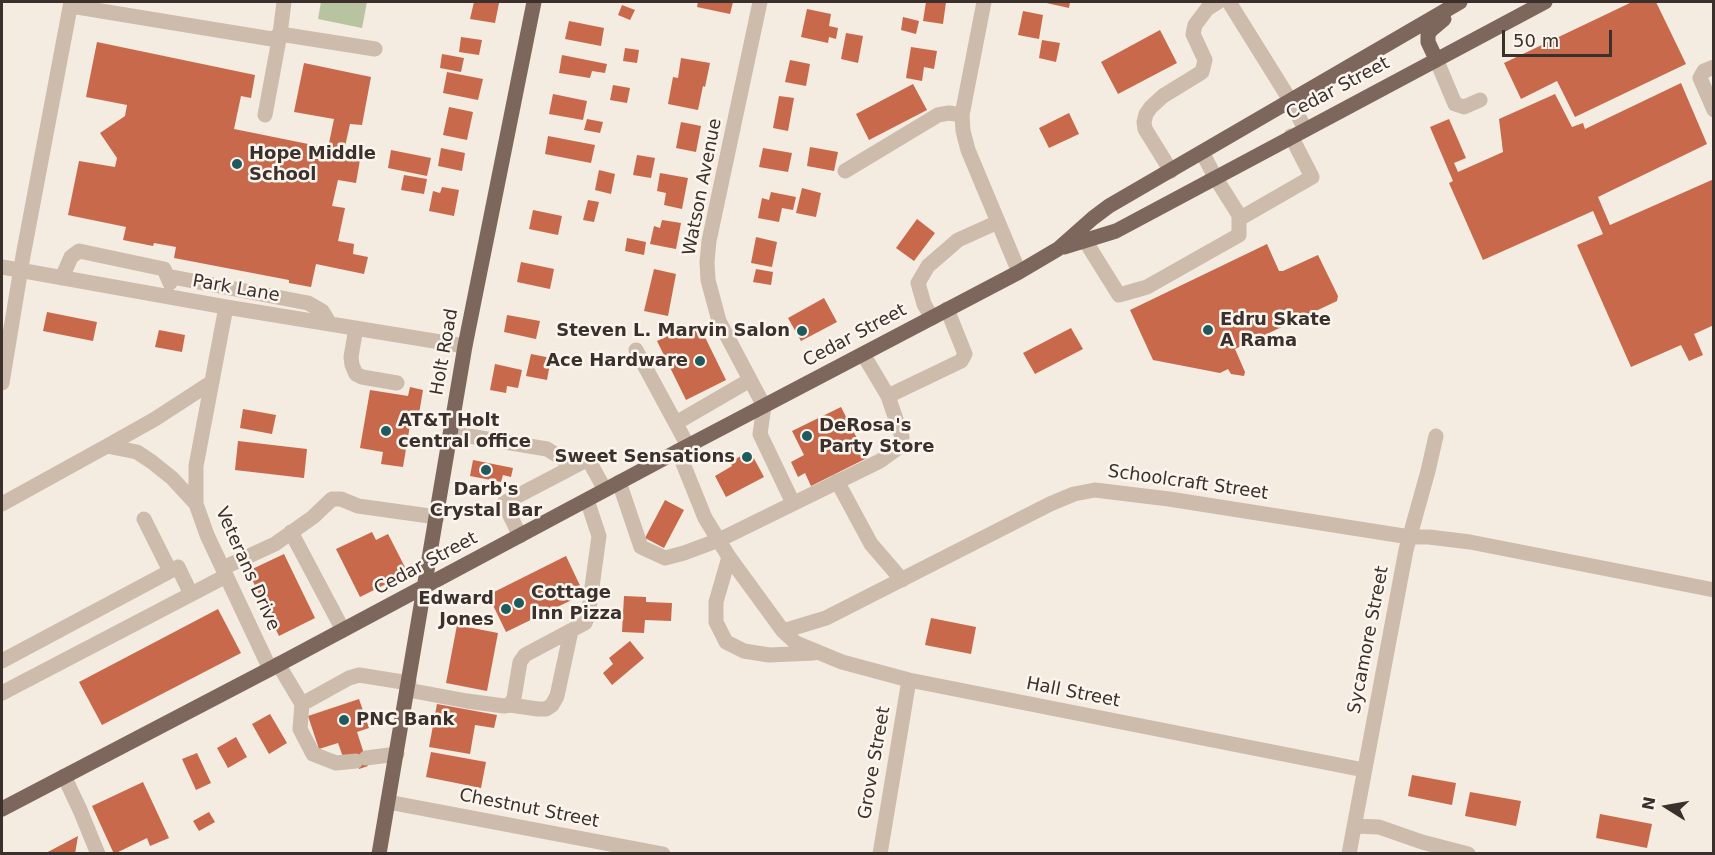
<!DOCTYPE html>
<style>
body{margin:0}
#map{position:relative;width:1715px;height:855px;overflow:hidden;background:#f4ebe1;font-family:"DejaVu Sans",sans-serif}
canvas{display:block}
.frame{position:absolute;inset:0;border:3px solid #3b302b;pointer-events:none}
.north{position:absolute;left:1637px;top:777px;width:60px;height:60px;-webkit-text-stroke:4px #fbf5ee;paint-order:stroke;rotate:281deg;font-size:16px;font-weight:700;line-height:24px;text-align:center;color:#3b302b}
.north::after{content:'';display:block;margin:auto;width:21px;height:27px;background:#3b302b;clip-path:polygon(50% 0,100% 100%,50% 72%,0 100%)}
.scale{position:absolute;left:1502px;top:30px;width:110px;height:27px;box-sizing:border-box;border:3px solid #3b302b;border-top:0;padding-left:8px;font-size:18px;line-height:21px;white-space:nowrap;color:#3b302b;-webkit-text-stroke:4px #fbf5ee;paint-order:stroke}
</style>
<div id="map">
<canvas width="1715" height="855"></canvas>
<div class="frame"></div>
<div class="north">N</div>
<div class="scale">50 m</div>
</div>
<script>
const ctx = document.querySelector('canvas').getContext('2d');
ctx.lineJoin = 'round';
function fill(path, color) { ctx.fillStyle = color; ctx.fill(path, 'evenodd'); }
const toPath = rows => new Path2D(rows.map(r => 'M' + r).join(''));
function strokePath(path, color, width, dash) { ctx.strokeStyle = color; ctx.lineWidth = width; ctx.lineCap = dash ? 'butt' : 'round'; ctx.setLineDash(dash || []); ctx.stroke(path); }
function drawText(font, color, halo, rows, align = 'center') {
  ctx.font = font + ' "DejaVu Sans",sans-serif'; ctx.lineWidth = 5; ctx.setLineDash([]); ctx.textBaseline = 'middle'; ctx.strokeStyle = halo; ctx.fillStyle = color; for (const [text, x, y, turn = 0] of rows) {
    ctx.save(); ctx.translate(x, y); ctx.rotate((+turn || 0) * Math.PI / 180); ctx.textAlign = isNaN(turn) ? turn : align; if (halo) ctx.strokeText(text, 0, 0); ctx.fillText(text, 0, 0); ctx.restore();
  }
}
fill(toPath([
 [321,2,367,2,362,28,318,19]
]), '#b8c4a0');
fill(toPath([
 [474,2,499,3,495,23,470,19],
 [698,2,733,2,730,14,697,7],
 [926,2,946,2,943,24,923,21],
 [1042,2,1070,2,1069,8],
 [1632,2,1656,2,1686,64,1575,117,1557,81,1521,99,1504,63],
 [622,5,635,10,630,20,618,15],
 [807,9,831,14,829,26,838,28,836,39,829,37,828,43,801,37],
 [1023,11,1043,15,1039,39,1018,35],
 [903,17,919,21,916,34,901,30],
 [569,21,604,28,601,46,565,39],
 [1160,30,1177,63,1118,94,1101,62],
 [846,33,863,36,858,63,841,59],
 [461,37,482,40,479,55,459,52],
 [1042,40,1060,43,1056,62,1039,58],
 [97,42,255,75,251,98,241,96,234,129,328,148,334,119,294,112,304,63,371,77,362,125,350,124,344,151,361,154,356,183,338,180,332,206,345,208,338,241,354,244,353,254,368,257,364,274,316,264,311,287,289,283,289,280,174,258,176,247,154,243,153,246,123,240,126,227,68,215,79,161,115,167,117,158,100,133,125,116,127,105,86,97],
 [911,47,937,51,934,69,924,67,922,81,906,78],
 [625,48,639,50,637,63,623,61],
 [442,54,464,58,461,72,440,68],
 [562,55,607,64,605,73,592,71,590,78,559,73],
 [681,58,710,63,705,87,703,86,698,110,668,104,673,77,678,78],
 [790,60,810,64,806,86,785,82],
 [447,72,483,79,478,100,443,93],
 [1681,83,1707,144,1598,197,1610,225,1714,179,1714,325,1694,334,1703,355,1689,361,1681,345,1631,367,1577,245,1603,234,1593,211,1483,260,1449,183,1453,181,1430,127,1449,119,1466,158,1454,163,1458,172,1503,152,1499,119,1555,94,1572,127,1583,123,1585,129],
 [913,84,927,110,869,140,856,114],
 [613,85,630,88,627,103,610,100],
 [553,94,587,101,583,120,549,114],
 [779,96,794,98,788,131,773,128],
 [449,107,473,112,467,140,443,135],
 [1069,113,1079,134,1049,148,1039,128],
 [587,119,603,122,600,133,584,130],
 [681,122,701,126,696,152,676,148],
 [548,136,595,145,591,163,545,154],
 [810,147,838,152,834,171,807,166],
 [441,148,465,153,462,171,438,166],
 [763,148,792,153,788,172,759,167],
 [391,150,431,158,427,176,388,168],
 [637,155,655,158,651,178,633,175],
 [599,170,615,174,611,194,595,190],
 [660,173,688,178,682,209,664,205,666,193,657,191],
 [404,175,427,179,424,194,401,190],
 [442,187,459,190,454,216,429,211,433,191,440,193],
 [802,188,821,193,816,217,796,213],
 [771,192,796,197,793,210,782,208,779,222,758,218,762,198,769,200],
 [588,200,599,202,594,222,583,220],
 [533,210,562,216,558,235,529,229],
 [917,219,935,233,914,261,896,248],
 [662,220,681,223,676,249,650,244,654,226,660,228],
 [756,237,777,242,772,267,751,263],
 [627,238,646,242,644,255,625,251],
 [1267,244,1279,271,1283,271,1318,255,1338,296,1337,301,1235,349,1245,372,1244,376,1231,374,1228,369,1220,373,1153,360,1130,310],
 [521,262,554,269,550,289,517,282],
 [654,269,676,274,668,316,644,311],
 [756,269,773,272,771,285,753,282],
 [824,298,837,322,801,341,788,318],
 [47,312,97,322,93,341,43,331],
 [507,315,540,321,536,339,504,332],
 [700,327,726,380,686,400,657,341,675,333,677,338],
 [1071,328,1083,349,1035,374,1023,353],
 [159,330,185,335,182,352,155,347],
 [531,354,551,358,547,380,526,376],
 [495,364,522,370,518,388,507,386,506,393,490,390],
 [410,387,423,390,419,414,412,413,403,467,381,464,383,452,360,448,370,390,408,396],
 [841,407,867,458,811,486,805,473,798,477,791,462,804,455,792,431],
 [243,409,276,415,272,434,240,428],
 [238,441,307,449,304,478,235,470],
 [750,451,764,477,726,497,715,476,732,466,730,462],
 [473,460,513,468,511,477,503,475,501,482,470,476],
 [665,500,684,510,664,548,645,538],
 [372,532,376,540,388,534,408,573,360,597,336,549],
 [284,554,315,618,279,636,248,571],
 [566,556,584,594,506,632,488,595],
 [624,596,646,597,646,602,672,603,671,621,645,620,644,633,622,632],
 [218,609,241,653,102,725,79,682],
 [931,618,976,627,971,654,925,645],
 [457,625,498,633,487,691,446,683],
 [630,641,644,658,612,685,603,673,613,664,609,658],
 [359,699,369,728,357,732,368,766,359,769,353,754,343,757,338,743,319,749,308,716],
 [437,704,497,715,494,728,475,725,470,754,429,747],
 [270,714,287,743,269,754,252,724],
 [236,737,247,757,228,768,217,748],
 [431,752,486,762,481,788,426,777],
 [197,753,211,783,196,790,182,759],
 [1412,775,1456,783,1452,805,1408,796],
 [143,782,169,838,150,846,147,838,114,854,92,806],
 [1470,792,1521,801,1516,826,1465,816],
 [209,812,215,822,199,831,193,821],
 [1600,814,1652,824,1647,848,1596,838],
 [78,836,75,854,44,854]
]), '#c8694b');
strokePath(toPath([
 [760,2,709,241,707,262,708,280,719,321,764,406,760,434,793,503],
 [984,2,962,115,963,131,968,150,1019,272],
 [1229,2,1290,100,1305,129],
 [71,6,272,39,280,34,284,2],
 [1436,59,1455,104,1464,107,1480,100],
 [1714,67,1704,71,1700,78,1714,110],
 [265,115,280,34,375,49],
 [845,171,938,115,949,113,962,115],
 [1171,171,1145,129,1144,122,1146,114,1151,107,1163,96,1202,72,1205,60,1193,34,1195,25,1207,9,1218,2],
 [1239,219,1312,177,1291,136],
 [1079,231,1119,295,1147,287,1239,235,1239,215,1215,177,1202,152],
 [2,267,226,307,465,346],
 [167,276,308,303,322,311,330,324],
 [62,278,71,257,79,251,164,269,170,283],
 [226,307,196,466,196,504,207,535,270,669],
 [932,318,924,304,918,283,928,266,958,240,998,222],
 [356,328,351,357,352,365,356,374,362,377,397,383],
 [636,350,688,446],
 [2,383,23,256,71,2],
 [888,396,961,361,965,354,947,309],
 [676,423,750,380],
 [451,433,547,449,574,466],
 [107,446,155,419,212,382],
 [678,451,705,518,729,557,783,631,796,643,842,662,909,680,1364,770],
 [837,481,871,544,902,580],
 [619,482,641,547,665,558,684,553,719,540,880,461,898,448,902,437,888,396,863,354],
 [2,504,107,446,137,452,152,462,172,478,196,504],
 [144,519,170,571],
 [291,532,343,630],
 [520,536,504,503,588,459,605,490],
 [729,557,716,602,716,622,726,642,744,651,769,655,814,653],
 [223,568,275,544,313,517,332,499,341,499,358,506,437,517],
 [783,631,826,618,1050,504,1074,494,1095,490,1169,499,1410,537,1429,537,1470,542,1714,590],
 [2,661,178,567,191,594],
 [278,664,302,704,349,678,359,675,409,683],
 [408,690,467,701,504,706,510,705,514,698,520,662,525,655,585,623,588,616,599,536,587,500],
 [2,693,226,576],
 [302,704,300,729,313,754,336,763,356,761],
 [510,705,538,709,546,709,552,705,557,696,571,631],
 [366,758,397,754],
 [64,776,80,810,98,854],
 [388,802,663,854],
 [1355,826,1379,827,1422,842,1468,854],
 [880,854,909,680],
 [1349,854,1406,550,1428,471,1436,436]
]), '#cdbbac', 15);
strokePath(toPath([
 [1436,59,1428,42,1428,35,1431,30,1444,19],
 [1064,247,1116,231,1545,2],
 [2,809,270,669,678,451,1019,272,1058,249,1093,218,1109,206,1460,2],
 [379,854,465,346,534,2]
]), '#7d675c', 15);
for (const [x, y, r, color] of [
 [237,164,6,"#1f5a5e"],
 [1208,330,6,"#1f5a5e"],
 [802,331,6,"#1f5a5e"],
 [700,361,6,"#1f5a5e"],
 [386,431,6,"#1f5a5e"],
 [807,436,6,"#1f5a5e"],
 [747,457,6,"#1f5a5e"],
 [486,470,6,"#1f5a5e"],
 [519,603,6,"#1f5a5e"],
 [506,609,6,"#1f5a5e"],
 [344,720,6,"#1f5a5e"]
]) { const dot = new Path2D(); dot.arc(x, y, r, 0, 2 * Math.PI); ctx.fillStyle = color; ctx.fill(dot); strokePath(dot, '#fbf5ee', 2); }
drawText('18px', '#3b302b', '#fbf5ee', [
 ["Cedar Street",1338,89,-28],
 ["Watson Avenue",703,187,-79],
 ["Park Lane",236,289,10],
 ["Cedar Street",855,336,-28],
 ["Holt Road",445,352,-80],
 ["Schoolcraft Street",1188,483,8],
 ["Cedar Street",426,564,-28],
 ["Veterans Drive",247,569,66],
 ["Sycamore Street",1369,640,-79],
 ["Hall Street",1073,693,11],
 ["Grove Street",875,763,-80],
 ["Chestnut Street",529,809,11]
]);
drawText('bold 18px', '#3b302b', '#fbf5ee', [
 ["Hope Middle",249,154],
 ["School",249,175],
 ["Edru Skate",1220,320],
 ["A Rama",1220,341],
 ["Steven L. Marvin Salon",790,331,"right"],
 ["Ace Hardware",688,361,"right"],
 ["AT&T Holt",398,421],
 ["central office",398,442],
 ["DeRosa's",819,426],
 ["Party Store",819,447],
 ["Sweet Sensations",735,457,"right"],
 ["Darb's",486,490,"center"],
 ["Crystal Bar",486,511,"center"],
 ["Cottage",531,593],
 ["Inn Pizza",531,614],
 ["Edward",494,599,"right"],
 ["Jones",494,620,"right"],
 ["PNC Bank",356,720]
], 'left');
</script>
